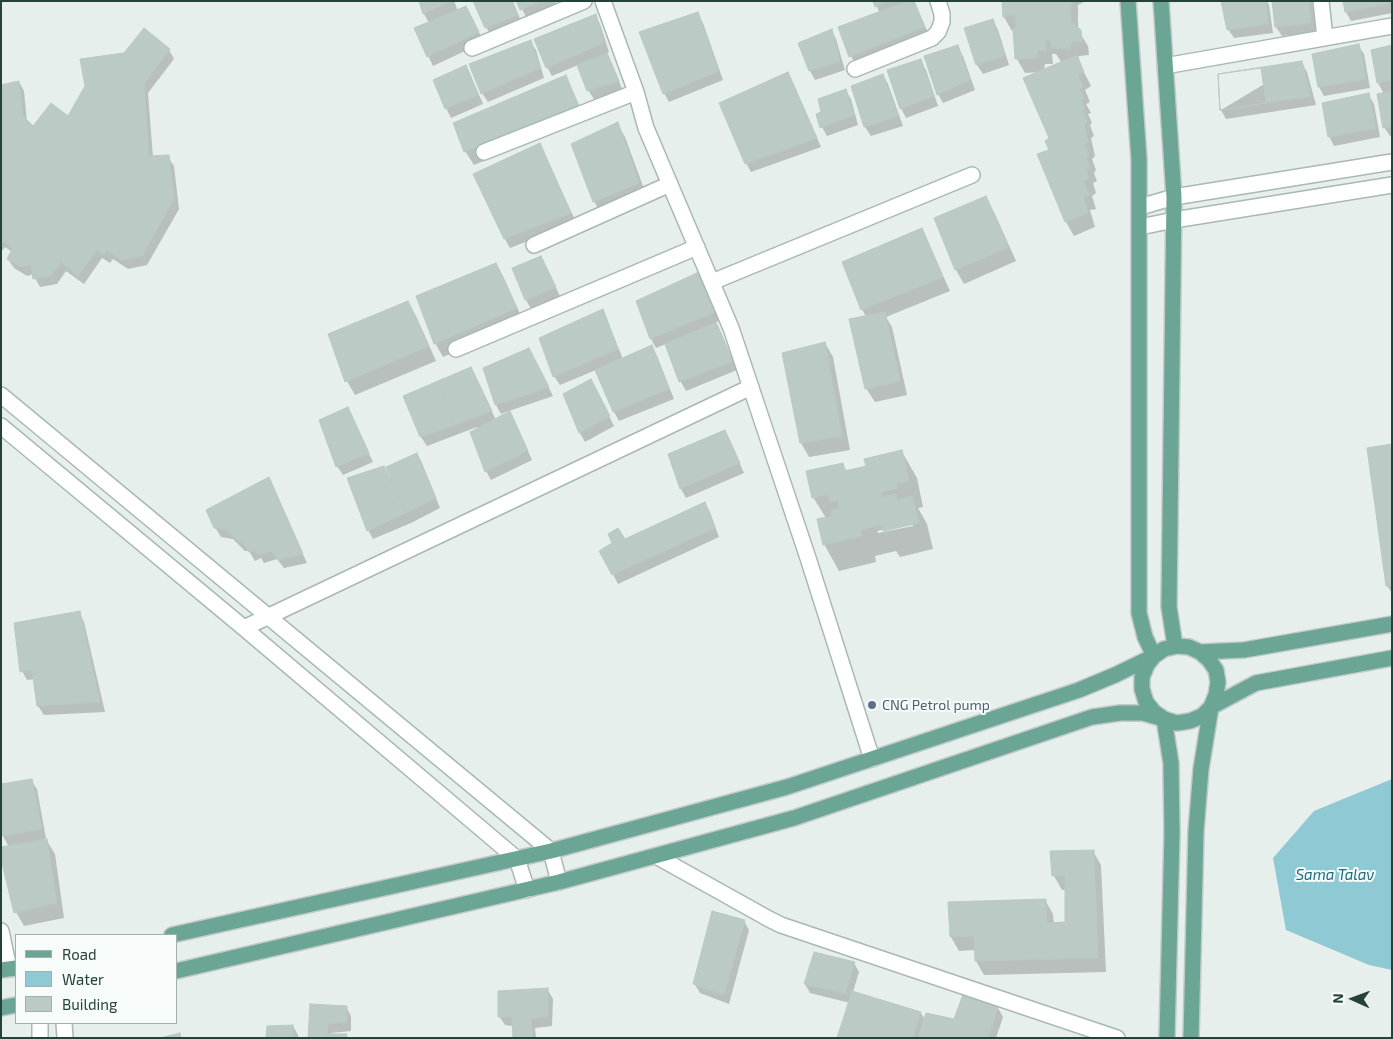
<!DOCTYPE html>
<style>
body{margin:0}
#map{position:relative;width:1393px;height:1039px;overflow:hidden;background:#e6efeb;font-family:"Exo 2",sans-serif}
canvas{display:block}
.frame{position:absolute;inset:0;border:2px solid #24423a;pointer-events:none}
.legend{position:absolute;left:15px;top:934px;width:162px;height:90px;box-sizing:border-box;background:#f7fbf9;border:1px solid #a3b1ad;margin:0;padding:6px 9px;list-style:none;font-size:15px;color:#24423a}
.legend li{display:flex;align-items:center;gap:10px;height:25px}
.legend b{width:25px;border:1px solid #a3b1ad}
.north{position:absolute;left:1328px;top:974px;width:50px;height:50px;-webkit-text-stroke:4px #f7fbf9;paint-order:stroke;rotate:272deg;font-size:14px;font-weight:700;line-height:20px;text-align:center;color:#24423a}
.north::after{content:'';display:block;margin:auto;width:18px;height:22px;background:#24423a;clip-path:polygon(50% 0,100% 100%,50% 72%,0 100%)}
</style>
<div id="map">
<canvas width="1393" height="1039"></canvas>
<div class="frame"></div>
<ul class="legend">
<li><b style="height:6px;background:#6aa596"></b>Road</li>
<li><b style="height:14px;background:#8ec9d4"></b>Water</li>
<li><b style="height:14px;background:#bbcac4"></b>Building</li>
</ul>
<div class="north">N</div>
</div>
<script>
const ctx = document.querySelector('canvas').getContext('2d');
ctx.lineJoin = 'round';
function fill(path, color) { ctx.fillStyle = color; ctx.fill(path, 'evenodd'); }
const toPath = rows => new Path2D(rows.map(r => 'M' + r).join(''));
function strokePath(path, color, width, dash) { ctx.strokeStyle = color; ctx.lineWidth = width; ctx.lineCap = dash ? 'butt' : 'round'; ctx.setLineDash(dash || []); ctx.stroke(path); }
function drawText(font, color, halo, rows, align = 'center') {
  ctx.font = font + ' "Exo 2",sans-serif'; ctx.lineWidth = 4; ctx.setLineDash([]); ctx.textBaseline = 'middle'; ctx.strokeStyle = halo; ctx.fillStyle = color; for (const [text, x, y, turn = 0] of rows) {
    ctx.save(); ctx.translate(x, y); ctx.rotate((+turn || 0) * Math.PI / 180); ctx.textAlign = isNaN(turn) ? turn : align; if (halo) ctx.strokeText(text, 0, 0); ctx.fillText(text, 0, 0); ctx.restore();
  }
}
fill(toPath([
 [1392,779,1392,970,1369,965,1286,930,1273,858,1314,811]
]), '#8ec9d4');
fill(toPath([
 [420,1,454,1,458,11,471,17,484,42,433,66,415,29,429,23,424,14],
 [474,1,513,1,522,24,491,37],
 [518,1,555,1,557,6,527,19],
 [874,1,914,1,932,42,859,70,851,56,880,13],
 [1003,1,1084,1,1084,2,1078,5,1078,30,1088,46,1089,55,1079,56,1078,60,1091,86,1085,90,1090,102,1086,104,1091,113,1088,114,1092,123,1090,125,1094,136,1091,138,1095,156,1092,159,1096,170,1094,173,1097,181,1093,183,1096,193,1092,196,1096,209,1090,210,1095,227,1074,236,1066,222,1050,151,1051,139,1040,72,1025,73,1017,59,1015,30,1012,31,1004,17],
 [1052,54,1056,54,1062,63,1044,71,1045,64,1053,64],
 [1227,1,1267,1,1269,5,1273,33,1234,38,1228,29],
 [1273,1,1312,1,1316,32,1282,36,1276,27],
 [1345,1,1392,1,1392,13,1351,21,1346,12],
 [697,13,703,23,723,80,669,102,664,93],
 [595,15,600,24,609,52,606,54,612,64,623,91,594,99,588,90,578,65,552,76,547,67],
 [993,20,998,30,1009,65,983,74,977,65,966,29],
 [831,30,836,39,845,70,815,80,810,71],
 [530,41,536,50,544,78,488,102,482,93],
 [1358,45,1364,54,1370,88,1324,96,1319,87,1313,55],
 [957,46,963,56,975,90,943,103,938,94],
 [1392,46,1392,136,1390,136,1384,127,1384,94,1378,83,1372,51],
 [169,50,174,59,148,93,153,157,168,157,174,166,179,209,147,265,128,269,113,259,110,263,102,258,84,284,66,271,57,284,40,287,35,278,34,274,27,276,14,268,8,259,12,252,5,247,2,251,1,250,1,86,19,82,24,91,27,122,33,127,68,118],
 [920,61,926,70,938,106,906,118,901,108],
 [1301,62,1307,72,1316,105,1226,119,1221,110],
 [466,67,471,76,483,104,451,118,446,108],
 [883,75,888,84,903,126,871,136,865,127,853,87],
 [565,77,573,91,585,119,474,165,465,151,455,124],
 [793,83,821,147,751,172,746,163],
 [845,90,851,99,858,125,827,136,822,127,823,112],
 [1368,94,1374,104,1380,137,1334,146,1329,136],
 [617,123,625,137,647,197,602,215,594,201],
 [539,144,576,222,510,248,505,239],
 [985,198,994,212,1016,261,964,284,956,270,936,219],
 [921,230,929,244,950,291,886,317,892,327,907,395,875,402,866,388,866,317,862,309],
 [496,264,504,278,524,323,443,357,435,343],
 [546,267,560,296,531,309,526,300,514,269],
 [699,274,704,283,719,321,715,323,720,333,737,370,686,391,681,382,666,344,656,348,651,339,637,302],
 [408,302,416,316,436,361,355,395,347,381],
 [602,311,607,320,623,359,651,347,657,356,674,399,619,421,614,412,596,370,560,385,554,376],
 [825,343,833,357,850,450,809,457,801,443],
 [534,359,553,396,509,411,515,422,532,460,491,480,486,471,477,427,427,446,421,437,405,397,476,378,496,420,510,413,509,411,501,414,496,405,485,369],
 [596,390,614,426,585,442,580,433,565,394],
 [352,417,373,462,343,475,337,466],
 [725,431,744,473,686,498,681,489,670,455],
 [1392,445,1392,593,1387,586,1368,449],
 [902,452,917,478,923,507,918,508,927,524,933,549,900,557,896,551,875,556,876,562,839,571,824,544,826,518,813,497,842,464,847,471,867,467],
 [913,523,913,526,878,533,877,531],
 [417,454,422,463,440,508,411,523,373,539,368,530,384,468,390,478],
 [273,488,307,563,284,568,277,559,264,563,261,558,255,561,249,551,245,551,233,539,221,537,215,527],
 [705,503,710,512,719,537,618,584,601,551],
 [79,612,84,622,105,712,44,715,38,706,35,679,27,680,22,671],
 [31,780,37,789,46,838,45,838,55,854,64,918,24,926,16,912,9,847,3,836],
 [1093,851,1101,865,1106,972,984,975,976,961,975,950,959,951,951,937,1045,900,1053,914,1054,924,1066,923,1066,890,1062,890,1054,876,1051,852],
 [744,921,749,930,729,1004,700,993,694,983],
 [854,963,859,972,853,992,921,1013,925,1020,955,1021,998,1008,1003,1017,996,1038,838,1038,850,1003,810,993,805,984],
 [547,989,553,999,552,1026,535,1028,536,1038,514,1038,513,1026,505,1025,499,1016],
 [346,1007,351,1016,351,1031,331,1033,331,1035,346,1035,348,1038,310,1038],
 [293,1026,298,1035,298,1038,267,1038]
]), '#0003');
const building = toPath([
 [419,1,451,1,423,14,419,1],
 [473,1,512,1,518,15,485,28,473,1],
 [516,1,542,1,520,10,516,1],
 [873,1,889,1,875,7,873,1],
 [908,1,914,1,925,27,849,57,838,27,908,1],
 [1002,1,1071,1,1071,22,1081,30,1082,41,1072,42,1070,49,1051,48,1051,40,1045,40,1046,51,1038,50,1037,58,1015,59,1013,29,1016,29,1015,15,1003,17,1002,1],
 [1221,1,1266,1,1268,24,1227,30,1221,1],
 [1272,1,1309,1,1311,23,1275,27,1272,1],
 [1343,1,1392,1,1392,3,1345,12,1343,1],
 [466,6,479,32,427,57,414,28,466,6],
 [698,12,719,71,663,94,639,32,698,12],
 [596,14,604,43,546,68,534,39,596,14],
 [993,19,1005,56,976,65,964,28,993,19],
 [144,28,170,49,144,84,149,156,169,155,174,199,142,256,121,260,107,250,104,255,97,250,78,276,61,262,52,275,33,279,31,264,21,267,7,259,13,248,1,240,1,85,19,81,23,116,33,126,51,103,68,116,85,86,80,59,124,53,144,28],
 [832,29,840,61,809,71,798,43,832,29],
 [531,40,540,68,481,94,469,64,531,40],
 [1359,44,1366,79,1318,87,1312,54,1359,44],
 [958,45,970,80,937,95,924,56,958,45],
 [1392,45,1392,80,1377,83,1371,50,1392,45],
 [607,53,619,81,587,91,577,65,607,53],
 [1077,55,1084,72,1078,75,1083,87,1079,89,1084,98,1081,100,1085,108,1083,110,1087,122,1084,124,1088,141,1085,144,1089,156,1086,158,1090,167,1086,169,1089,179,1084,181,1089,195,1083,196,1088,213,1065,222,1037,154,1049,150,1045,141,1049,138,1023,78,1077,55],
 [921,59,934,96,900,109,887,70,921,59],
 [1302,61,1311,96,1220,110,1218,74,1302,61],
 [466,65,478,95,445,109,433,80,466,65],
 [1261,68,1266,103,1220,110,1218,74,1261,68],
 [788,72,817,138,745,164,719,103,788,72],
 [883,74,898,116,864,127,851,86,883,74],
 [566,75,578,105,464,152,453,123,566,75],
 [846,89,854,115,820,128,816,114,821,112,818,99,846,89],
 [1392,91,1392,126,1383,128,1377,94,1392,91],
 [1369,93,1376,128,1328,137,1322,103,1369,93],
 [618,122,639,183,593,202,571,144,618,122],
 [540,143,571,213,504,239,473,174,540,143],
 [986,196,1009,247,955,270,934,218,986,196],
 [922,228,943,277,861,310,842,262,922,228],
 [541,256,556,287,525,300,512,268,541,256],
 [496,263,517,308,434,344,416,296,496,263],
 [699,272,715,312,650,339,636,301,699,272],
 [408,301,429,346,345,382,328,334,408,301],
 [603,309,618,349,553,377,539,338,603,309],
 [885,312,900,381,865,389,849,319,885,312],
 [716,322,733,361,679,382,665,344,716,322],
 [825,342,842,436,800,443,782,353,825,342],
 [652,345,669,389,613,412,595,370,652,345],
 [529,348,549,387,495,405,483,368,529,348],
 [471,367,492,411,455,425,438,381,471,367],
 [591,379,610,416,579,433,563,394,591,379],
 [438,381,455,425,420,437,403,396,438,381],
 [348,407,369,453,336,467,319,420,348,407],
 [510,411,528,451,485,472,470,432,510,411],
 [725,430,740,463,680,489,668,454,725,430],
 [1392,444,1392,585,1386,586,1367,448,1392,444],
 [902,450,909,481,896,484,898,488,881,492,882,497,896,494,897,500,912,496,919,523,883,531,880,525,860,530,862,536,823,545,817,519,832,516,831,510,839,508,838,500,829,502,828,494,812,498,806,471,843,463,845,471,866,466,864,459,902,450],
 [417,453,436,498,406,513,386,467,417,453],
 [384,466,406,513,367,531,347,478,384,466],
 [269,477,303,554,278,560,271,551,258,555,255,550,249,552,243,542,239,542,227,530,214,528,206,510,269,477],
 [705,502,715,528,612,575,599,551,612,543,608,534,618,528,625,539,705,502],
 [80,611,100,702,37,706,32,670,20,672,14,623,80,611],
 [32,779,42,829,1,836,1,784,32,779],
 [47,839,57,903,14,913,1,859,1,847,47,839],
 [1094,850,1098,958,975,961,974,936,950,937,948,902,1046,899,1047,923,1065,922,1065,875,1052,876,1050,851,1094,850],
 [712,911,745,920,724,995,693,984,712,911],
 [814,952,855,962,845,994,804,984,814,952],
 [548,988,548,1016,531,1019,533,1038,513,1038,512,1017,498,1017,498,991,548,988],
 [852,991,921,1012,913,1038,837,1038,852,991],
 [964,992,998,1007,988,1038,918,1038,926,1013,954,1019,964,992],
 [310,1004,347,1006,347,1022,328,1024,327,1034,347,1034,346,1038,308,1038,310,1004],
 [293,1025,293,1038,266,1038,267,1026,293,1025],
 [180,1033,181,1038,160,1038,180,1033]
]);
fill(building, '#bbcac4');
strokePath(building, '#b8c9c2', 1);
const minor = toPath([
 [603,1,636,92,646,128,731,328,808,558,872,759],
 [1321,1,1325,38],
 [472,48,584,1],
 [1165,66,1392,26],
 [855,69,932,38,938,32,942,22,942,14,938,1],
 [484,152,636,92],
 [1140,207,1174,197,1392,162],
 [1140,227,1174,220,1392,185],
 [534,245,670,184],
 [712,282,972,175],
 [456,349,697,247],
 [1,395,551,851,559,882],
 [1,426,244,628,517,859,527,890],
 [244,628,751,387],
 [656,856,769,919,781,925,1117,1038],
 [1,931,9,969],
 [40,1023,40,1038],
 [64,1023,65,1038]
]);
const major = toPath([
 [1161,1,1174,197,1169,607,1175,646],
 [1200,652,1244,650,1392,624],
 [172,935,551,851,787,787,1079,690,1115,675,1154,656,1145,637,1139,613,1139,159,1128,1],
 [1,970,16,968],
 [176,971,559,882,794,818,1092,717,1120,713,1143,713,1164,719,1171,763,1172,833,1167,1038],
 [1,1008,16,1005],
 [1191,1038,1196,831,1201,769,1211,707,1216,695,1218,682,1216,670,1209,660,1200,652,1189,647,1177,646,1164,649,1154,656,1147,665,1142,677,1142,689,1146,702,1154,712,1164,719,1177,723,1190,721,1202,716,1211,707,1256,683,1392,658]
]);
strokePath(minor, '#a8b8b2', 18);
strokePath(major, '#c2cac8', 18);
strokePath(minor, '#fff', 15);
strokePath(major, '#6aa596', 15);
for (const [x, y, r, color] of [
 [872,705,5,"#5c6f8a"]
]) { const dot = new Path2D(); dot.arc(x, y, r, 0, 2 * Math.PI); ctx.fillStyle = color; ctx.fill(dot); strokePath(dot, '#f7fbf9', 2); }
drawText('14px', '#4e5e75', '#f7fbf9', [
 ["CNG Petrol pump",882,705]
], 'left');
drawText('italic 15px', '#1c6f80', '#f7fbf9', [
 ["Sama Talav",1335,875]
]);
</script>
